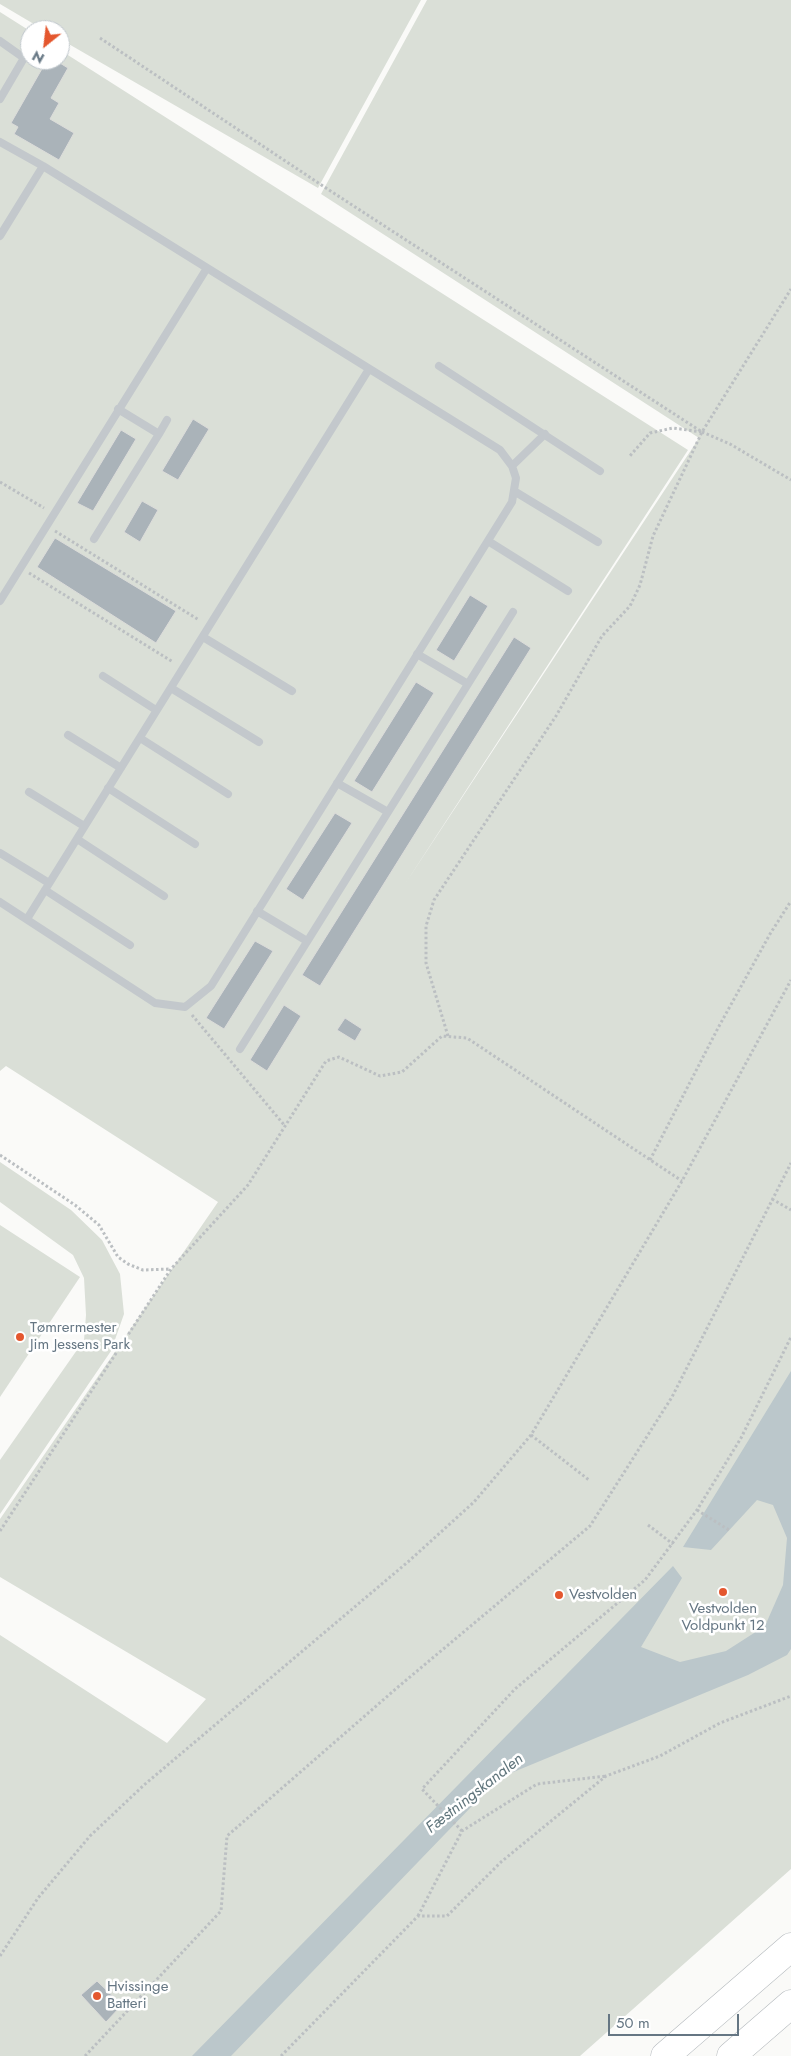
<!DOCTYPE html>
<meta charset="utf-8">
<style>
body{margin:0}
#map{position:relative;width:791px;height:2056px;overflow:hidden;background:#fafaf8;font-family:Jost,sans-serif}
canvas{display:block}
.north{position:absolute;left:20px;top:20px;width:50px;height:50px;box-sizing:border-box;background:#fff;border:1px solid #c1c8cd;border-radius:50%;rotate:209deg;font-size:14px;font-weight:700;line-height:20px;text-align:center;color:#657683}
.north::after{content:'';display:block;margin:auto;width:18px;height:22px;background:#e4572e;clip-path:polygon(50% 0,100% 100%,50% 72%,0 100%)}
.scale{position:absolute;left:608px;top:2014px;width:131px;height:22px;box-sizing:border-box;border:2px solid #657683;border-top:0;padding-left:6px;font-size:15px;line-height:18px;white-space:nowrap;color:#657683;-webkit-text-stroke:4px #fff;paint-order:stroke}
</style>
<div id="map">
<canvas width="791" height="2056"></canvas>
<div class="north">N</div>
<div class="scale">50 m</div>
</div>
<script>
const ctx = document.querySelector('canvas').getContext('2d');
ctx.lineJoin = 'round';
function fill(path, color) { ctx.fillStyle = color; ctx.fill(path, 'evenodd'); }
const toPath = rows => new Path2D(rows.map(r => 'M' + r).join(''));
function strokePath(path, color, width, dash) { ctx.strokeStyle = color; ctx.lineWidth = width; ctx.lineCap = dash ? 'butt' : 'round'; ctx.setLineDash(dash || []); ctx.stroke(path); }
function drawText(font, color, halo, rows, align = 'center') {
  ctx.font = font + ' Jost,sans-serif'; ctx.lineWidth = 5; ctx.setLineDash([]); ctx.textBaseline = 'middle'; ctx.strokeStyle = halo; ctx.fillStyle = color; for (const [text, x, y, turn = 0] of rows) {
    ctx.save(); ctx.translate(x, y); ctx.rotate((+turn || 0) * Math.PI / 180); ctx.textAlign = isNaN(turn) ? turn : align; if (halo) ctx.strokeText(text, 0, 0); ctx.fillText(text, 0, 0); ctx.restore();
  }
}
fill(toPath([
 [0,0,421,0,318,188,60,39,60,30,44,30,0,4],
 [427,0,791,0,791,1869,580,2056,0,2056,0,1635,167,1743,206,1699,0,1577,0,1519,218,1202,6,1066,0,1071,0,12,30,31,30,60,60,60,60,50,688,450,405,884,699,438,321,194],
 [0,1162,71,1210,102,1240,120,1274,124,1314,111,1351,0,1514,0,1460,84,1340,86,1315,84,1278,73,1255,0,1202],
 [0,1225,80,1277,0,1397]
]), '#dadfd7');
fill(toPath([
 [791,1371,791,1649,787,1655,748,1675,499,1778,231,2056,192,2056,673,1566,682,1578,641,1647,680,1662,726,1651,765,1626,783,1585,787,1538,773,1505,757,1500,711,1550,683,1547]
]), '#bbc7cb');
const building = toPath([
 [47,60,55,60,68,68,51,98,59,103,50,119,74,133,59,160,14,134,18,127,11,123,47,60],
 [193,419,209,429,178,480,162,471,193,419],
 [121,430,136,439,93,511,77,503,121,430],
 [142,501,158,510,140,542,124,532,142,501],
 [55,538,176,611,156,643,37,567,55,538],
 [470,595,488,606,454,661,436,650,470,595],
 [514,637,531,648,320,986,302,975,514,637],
 [416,682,434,693,372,792,354,781,416,682],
 [335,813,352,823,303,900,286,889,335,813],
 [255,941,273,951,224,1029,206,1018,255,941],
 [284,1005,301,1016,267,1071,250,1060,284,1005],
 [345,1018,362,1029,355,1041,337,1030,345,1018],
 [97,1981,122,2005,106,2022,81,1995,97,1981]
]);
fill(building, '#aab3b9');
strokePath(building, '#dcdcda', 1);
const highway = toPath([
 [665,2056,791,1947],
 [731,2056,791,2004]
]);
strokePath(highway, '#b4b9bd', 29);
strokePath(toPath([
 [100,38,329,190,702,432,673,428,650,433,629,457],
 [702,432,730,444,791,480],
 [0,482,44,508],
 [55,531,199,620],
 [29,573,173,662],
 [192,1015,285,1126],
 [448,1036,426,963,426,926,434,900,556,716,602,636,630,606,640,585,653,536,702,432,791,289],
 [0,1155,75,1205,99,1225,118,1257,128,1264,143,1270,171,1269],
 [650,1160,718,1028,770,934,791,901],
 [772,1199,791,1210],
 [531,1435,589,1480],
 [697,1510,729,1530],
 [648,1525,673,1544],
 [0,1531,171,1269,248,1185,326,1061,339,1057,380,1076,402,1072,442,1036,467,1038,682,1181],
 [462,1831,422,1789,515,1689,645,1580,697,1510,741,1438,791,1337],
 [418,1916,462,1831,537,1784,606,1776],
 [0,1956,38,1898,90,1836,144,1785,409,1561,474,1502,531,1435,682,1181,791,980],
 [85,2056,221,1911,227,1836,398,1687,590,1526,672,1397,791,1163],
 [281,2056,418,1916,447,1916,501,1862,606,1776,660,1756,720,1723,791,1696]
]), '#bbbfc2', 3, [2.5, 2.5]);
strokePath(toPath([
 [0,41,24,58,0,99],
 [0,142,43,166,500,450,512,466,516,478,512,502,211,986,185,1007,155,1003,0,902],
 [0,236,43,166],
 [439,366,600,471],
 [159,434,167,420],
 [512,466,545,434],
 [514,491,598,542],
 [94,539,159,434,118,409],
 [488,541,568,591],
 [0,601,207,268],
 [203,637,292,691],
 [417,654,468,684],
 [103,676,156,710],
 [171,688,259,742],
 [68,735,121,768],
 [140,738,228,794],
 [337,783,388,812],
 [108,788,195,844],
 [29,792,84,826],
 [77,839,164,896],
 [0,853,49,883],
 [45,890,130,945],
 [257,911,307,941],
 [27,919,369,369],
 [240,1049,513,612]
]), '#c3c8cc', 8);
strokePath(highway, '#fff', 28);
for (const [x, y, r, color] of [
 [20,1337,5,"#e4572e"],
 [723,1592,5,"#e4572e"],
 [559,1595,5,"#e4572e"],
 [97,1996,5,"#e4572e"]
]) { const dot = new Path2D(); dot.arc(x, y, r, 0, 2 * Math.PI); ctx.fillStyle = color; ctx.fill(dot); strokePath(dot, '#fff', 2); }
drawText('15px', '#657683', '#fff', [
 ["Tømrermester",30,1328],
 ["Jim Jessens Park",30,1345],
 ["Vestvolden",569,1595],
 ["Vestvolden",723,1609,"center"],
 ["Voldpunkt 12",723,1626,"center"],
 ["Hvissinge",107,1987],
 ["Batteri",107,2004]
], 'left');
drawText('italic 16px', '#60757c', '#fff', [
 ["Fæstningskanalen",475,1794,-38]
]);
</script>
